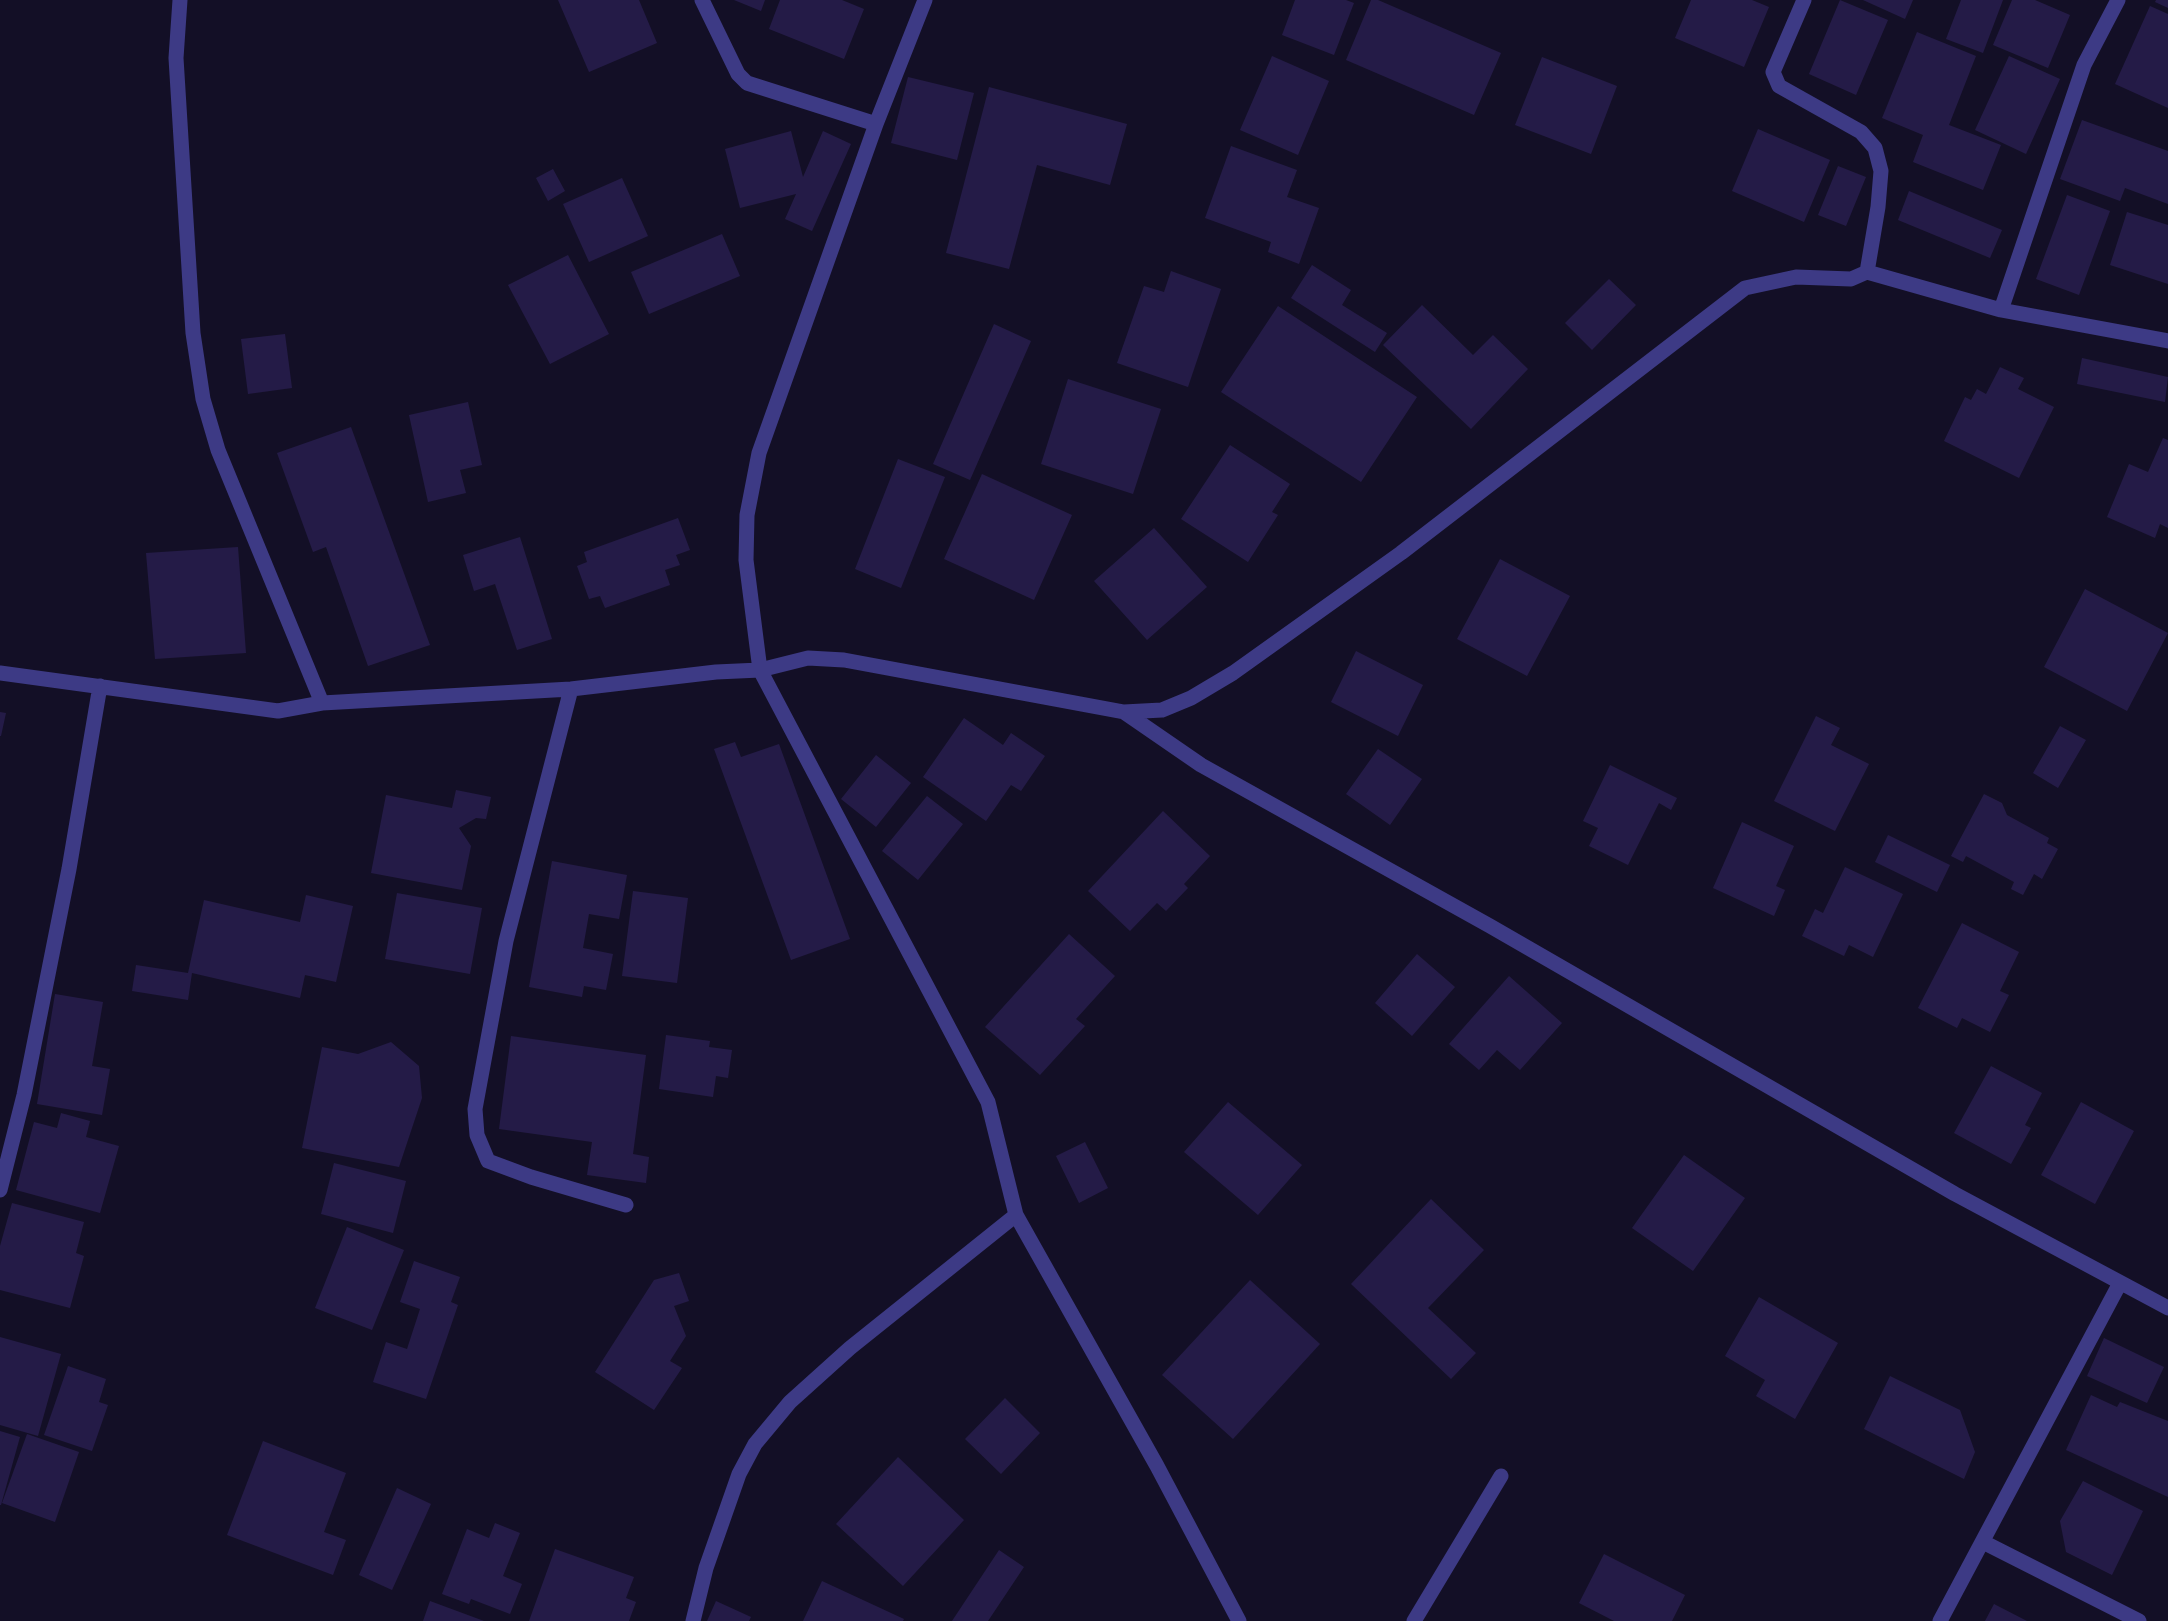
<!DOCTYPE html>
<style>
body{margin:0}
canvas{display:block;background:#130f26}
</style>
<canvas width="2168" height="1621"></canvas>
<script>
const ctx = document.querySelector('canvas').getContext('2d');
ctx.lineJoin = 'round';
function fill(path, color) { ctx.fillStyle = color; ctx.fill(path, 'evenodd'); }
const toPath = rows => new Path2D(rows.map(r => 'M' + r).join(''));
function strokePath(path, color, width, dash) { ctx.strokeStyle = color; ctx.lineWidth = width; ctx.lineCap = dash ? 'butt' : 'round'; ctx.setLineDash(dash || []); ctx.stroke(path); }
fill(toPath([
 [558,0,639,0,657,43,589,72],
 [734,0,765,0,761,11],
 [780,0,842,0,864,9,844,59,769,29],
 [1295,0,1346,0,1354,3,1334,55,1282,35],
 [1371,0,1378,0,1501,53,1474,115,1346,60],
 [1691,0,1752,0,1769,7,1744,67,1675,38],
 [1840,0,1888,20,1856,95,1809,74],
 [1863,0,1913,0,1905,19],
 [1961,0,2003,0,1983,53,1946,39],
 [2012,0,2035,0,2070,15,2048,68,1993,45],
 [2156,0,2168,0,2168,8,2155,2],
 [2150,6,2168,14,2168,108,2115,84],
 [1917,32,1976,56,1949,125,2001,145,1983,190,1913,162,1923,135,1882,118],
 [1272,56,1329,81,1298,155,1240,130],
 [2009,56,2060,79,2026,154,1975,130],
 [1542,57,1617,86,1591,154,1515,125],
 [908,77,974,93,957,160,891,143],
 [989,87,1127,124,1110,185,1037,165,1009,269,946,253],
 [2082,120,2168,151,2168,204,2125,188,2120,201,2060,179],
 [1758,129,1830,160,1804,222,1732,191],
 [791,131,803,177,823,131,851,144,812,231,785,219,796,194,740,208,725,149],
 [1231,146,1297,170,1287,197,1319,208,1299,264,1268,252,1271,242,1205,218],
 [1838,166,1866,177,1846,226,1818,215],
 [553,169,565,191,548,201,536,178],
 [622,178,648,236,589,262,563,204],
 [1909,191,2002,230,1990,258,1898,220],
 [2067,195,2110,211,2079,295,2036,279],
 [2127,212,2168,225,2168,284,2110,265],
 [722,234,740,276,649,314,631,272],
 [568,255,609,334,550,364,508,285],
 [1312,265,1351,290,1342,305,1387,333,1375,352,1291,298],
 [1171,271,1221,289,1188,387,1117,363,1144,286,1164,292],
 [1609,279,1636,305,1592,350,1565,323],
 [1422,305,1473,355,1493,335,1528,369,1471,429,1383,345],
 [1278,306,1417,397,1361,482,1221,392],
 [994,324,1031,341,970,480,933,464],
 [285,334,292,388,248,394,241,339],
 [2082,358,2168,377,2165,402,2077,384],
 [2000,367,2024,378,2018,389,2054,407,2019,478,1944,441,1965,397,1971,400,1977,389,1986,394],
 [1068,379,1161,409,1133,494,1041,464],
 [468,402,482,465,460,470,466,493,428,502,409,415],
 [351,427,430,645,368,666,326,547,313,552,277,453],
 [2163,438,2168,440,2168,528,2160,524,2155,538,2107,517,2129,464,2148,472],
 [1230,445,1290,484,1272,512,1278,515,1248,562,1181,519],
 [898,459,945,477,901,588,855,569],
 [982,474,1072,515,1034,600,944,559],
 [678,518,690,550,676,555,680,565,665,570,670,585,605,608,600,596,589,599,577,566,587,562,584,552],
 [1154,528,1207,587,1147,640,1094,581],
 [520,537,552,639,517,650,495,584,474,591,463,555],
 [238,547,246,653,155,659,146,553],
 [1500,559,1570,596,1527,676,1457,639],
 [2085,589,2168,633,2127,711,2044,667],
 [1356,651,1423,685,1398,736,1331,702],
 [0,712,6,713,1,736,0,736],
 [1816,716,1840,728,1831,745,1869,764,1835,831,1774,801],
 [964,718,1003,745,1011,733,1045,756,1021,791,1011,785,986,821,923,777],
 [2060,726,2086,740,2058,788,2033,773],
 [735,742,741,757,779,744,850,939,791,960,714,749],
 [1378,749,1422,779,1390,825,1346,794],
 [876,755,911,783,876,827,841,799],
 [1610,765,1677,798,1671,810,1659,803,1628,865,1589,846,1598,828,1583,821],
 [456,790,491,797,486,819,476,818,459,828,471,846,462,890,371,873,386,795,452,808],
 [1984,794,2002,803,2007,815,2049,838,2047,843,2058,849,2042,879,2034,874,2023,895,2011,889,2014,882,1966,856,1963,862,1951,856],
 [927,796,963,824,918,880,882,851],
 [1163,811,1210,856,1184,884,1188,888,1166,911,1157,903,1130,931,1088,891],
 [1742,822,1794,846,1776,886,1785,890,1774,916,1713,888],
 [1888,835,1950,865,1937,892,1875,862],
 [552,861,627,875,619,919,589,914,583,948,613,954,606,990,584,986,582,997,529,987],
 [1845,867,1903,894,1873,957,1849,945,1844,956,1802,936,1815,909,1823,913],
 [633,891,688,898,677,983,622,976],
 [397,893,482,908,470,974,385,959],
 [306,895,353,906,336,982,305,975,300,998,192,973,188,1000,132,991,136,965,188,973,204,900,300,922],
 [1962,923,2019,952,2000,991,2009,995,1990,1032,1962,1018,1957,1028,1918,1008],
 [1069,934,1115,976,1076,1019,1085,1026,1040,1075,985,1027],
 [1417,954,1455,987,1412,1036,1375,1003],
 [1509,976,1562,1023,1520,1070,1497,1050,1479,1070,1449,1044],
 [55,994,103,1002,92,1066,110,1069,102,1115,37,1104],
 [666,1035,710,1041,709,1047,732,1050,728,1078,716,1076,713,1097,659,1089],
 [511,1036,646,1055,633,1154,649,1157,646,1183,587,1175,592,1142,499,1129],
 [391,1042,419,1066,422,1098,399,1167,302,1148,322,1047,358,1054],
 [1991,1066,2042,1093,2025,1125,2031,1128,2011,1164,1954,1133],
 [1228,1102,1302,1165,1258,1215,1184,1152],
 [2081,1102,2134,1131,2095,1204,2041,1175],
 [61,1113,90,1121,86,1137,119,1146,100,1213,16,1190,34,1122,57,1128],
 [1085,1142,1108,1188,1079,1203,1056,1156],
 [1684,1155,1745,1198,1693,1271,1632,1228],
 [334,1163,406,1181,393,1233,321,1214],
 [1431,1199,1484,1250,1428,1308,1476,1353,1451,1379,1351,1284],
 [12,1203,84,1222,76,1253,84,1256,70,1308,0,1290,0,1246],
 [347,1227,404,1250,372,1330,315,1308],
 [414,1261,460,1277,451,1302,458,1305,426,1399,373,1382,386,1342,407,1349,420,1309,400,1302],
 [679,1273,689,1301,674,1306,686,1336,670,1361,682,1368,654,1410,595,1372,654,1280],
 [1250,1280,1320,1344,1233,1439,1162,1375],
 [1759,1297,1838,1343,1795,1419,1756,1396,1765,1380,1725,1356],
 [0,1337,61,1354,38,1436,0,1425],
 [2104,1338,2164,1367,2147,1403,2087,1376],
 [68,1366,106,1379,99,1402,108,1405,92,1451,44,1435],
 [1890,1376,1960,1410,1975,1452,1964,1479,1864,1429],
 [2091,1395,2117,1407,2120,1402,2168,1421,2168,1497,2066,1450],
 [1005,1398,1040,1433,1001,1474,965,1439],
 [0,1431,20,1437,1,1505,0,1505],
 [27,1434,79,1452,55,1522,2,1503],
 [263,1441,346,1473,324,1532,346,1540,333,1575,227,1535],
 [898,1457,964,1520,903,1586,836,1524],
 [2083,1481,2143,1511,2112,1575,2066,1552,2060,1521],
 [397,1488,431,1504,392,1590,359,1575],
 [495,1523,520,1533,503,1576,522,1584,510,1614,471,1599,469,1604,442,1594,467,1529,489,1538],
 [555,1549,634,1577,626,1598,636,1602,629,1621,529,1621],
 [999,1550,1024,1567,988,1621,952,1621],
 [1604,1554,1685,1595,1672,1621,1614,1621,1579,1603],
 [822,1581,904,1619,903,1621,803,1621],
 [430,1601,484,1621,423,1621],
 [716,1601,751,1617,749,1621,707,1621],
 [1994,1604,2027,1621,1985,1621]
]), '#241b47');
strokePath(toPath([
 [180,0,176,58,193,333,203,399,218,450,322,703],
 [702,0,738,74,747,83,876,124],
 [925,0,876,124,759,453,747,515,746,560,760,670,988,1102,1016,1215,1157,1466,1239,1621],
 [1804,0,1773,72,1779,86,1861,132,1875,148,1881,171,1878,207,1867,272],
 [2001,310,2084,65,2118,0],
 [0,673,278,711,322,703,571,689,716,672,760,670,808,658,844,660,1124,712,1162,710,1191,698,1233,673,1401,553,1745,288,1796,277,1851,279,1867,272,2001,310,2168,341],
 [571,689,506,941,475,1109,477,1135,488,1161,531,1177,626,1205],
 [1124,712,1201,765,1490,926,1955,1194,2168,1308],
 [0,1190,24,1095,69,869,100,686],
 [1983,1542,2139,1621],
 [693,1621,706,1568,739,1474,755,1444,790,1402,850,1348,1016,1215],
 [1414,1621,1501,1476],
 [1940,1621,2120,1283]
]), '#3d3a85', 15);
</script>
